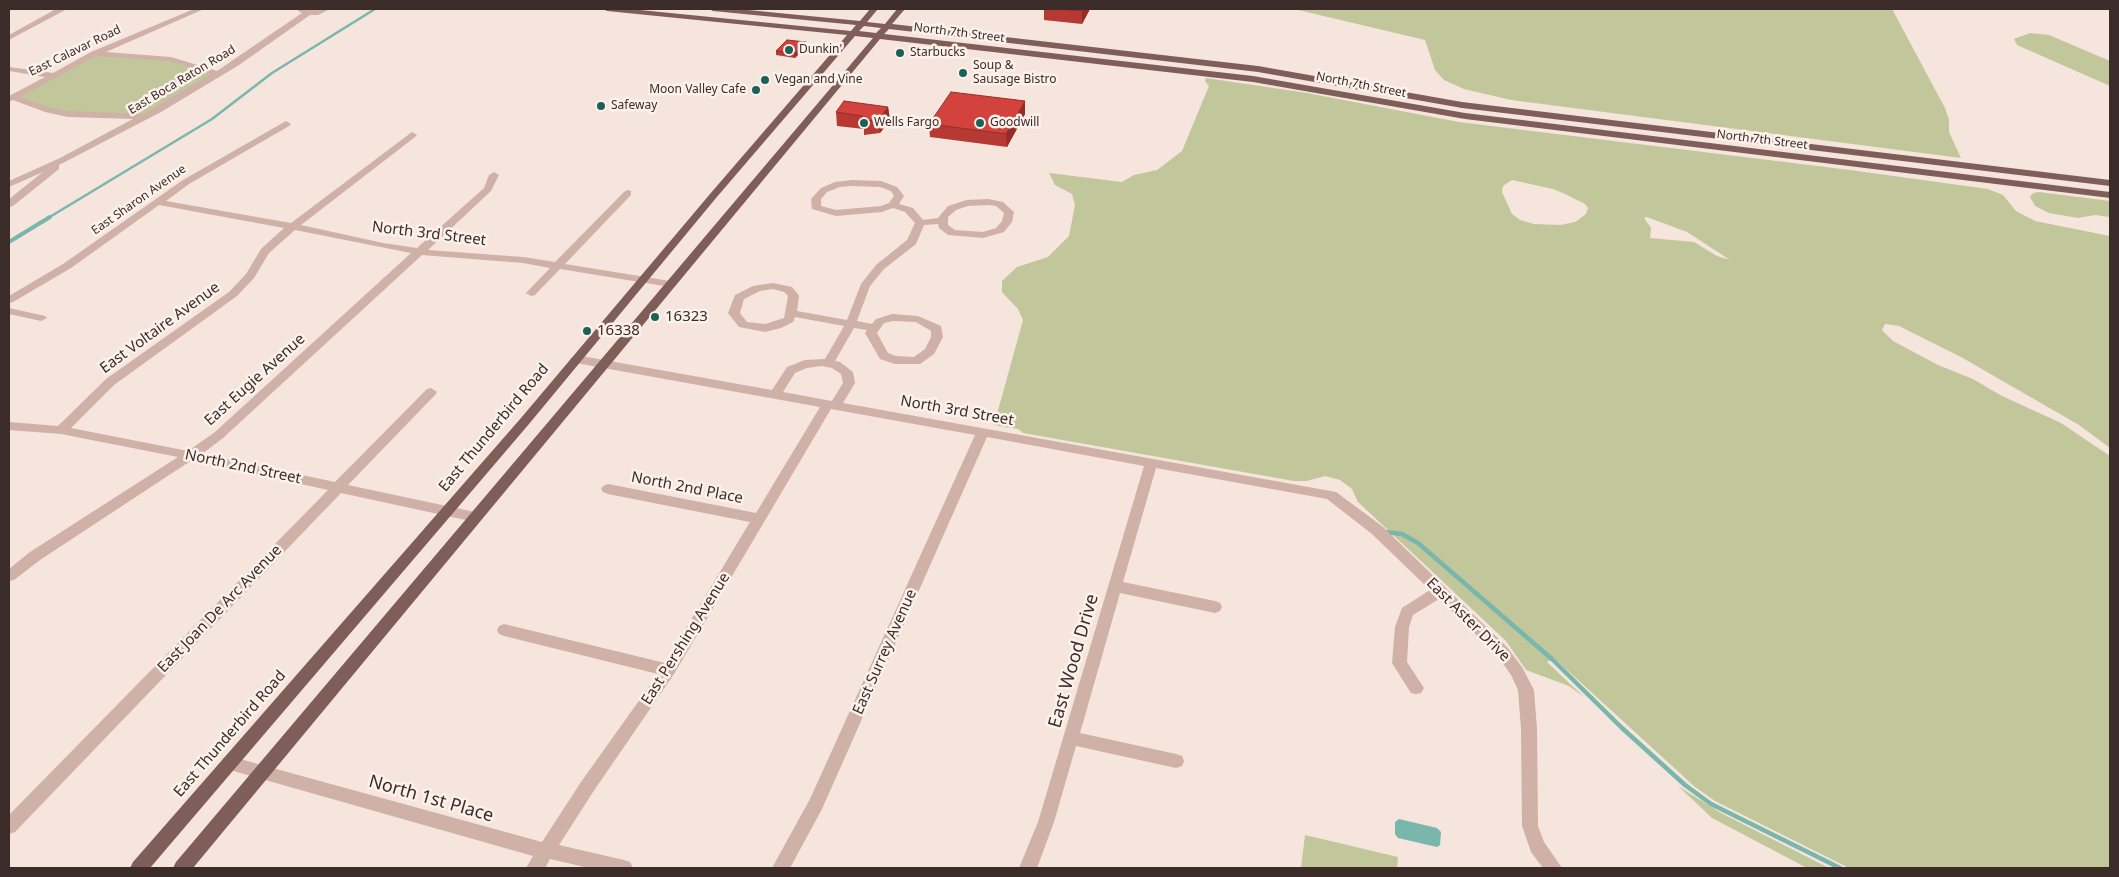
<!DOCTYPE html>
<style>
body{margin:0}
#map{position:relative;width:2119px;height:877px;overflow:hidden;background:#f5e5dd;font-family:"Noto Sans",sans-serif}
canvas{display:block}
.frame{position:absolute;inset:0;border:10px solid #3b2b29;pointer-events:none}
</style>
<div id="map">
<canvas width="2119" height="877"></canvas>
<div class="frame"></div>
</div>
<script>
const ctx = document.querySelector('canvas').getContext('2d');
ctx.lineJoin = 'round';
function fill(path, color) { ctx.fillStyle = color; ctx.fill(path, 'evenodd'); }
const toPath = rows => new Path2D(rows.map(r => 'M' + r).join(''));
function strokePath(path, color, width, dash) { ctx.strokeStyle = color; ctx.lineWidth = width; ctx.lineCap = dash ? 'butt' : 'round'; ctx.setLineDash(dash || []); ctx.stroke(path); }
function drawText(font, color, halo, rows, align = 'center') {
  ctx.font = font + ' "Noto Sans",sans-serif'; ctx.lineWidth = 5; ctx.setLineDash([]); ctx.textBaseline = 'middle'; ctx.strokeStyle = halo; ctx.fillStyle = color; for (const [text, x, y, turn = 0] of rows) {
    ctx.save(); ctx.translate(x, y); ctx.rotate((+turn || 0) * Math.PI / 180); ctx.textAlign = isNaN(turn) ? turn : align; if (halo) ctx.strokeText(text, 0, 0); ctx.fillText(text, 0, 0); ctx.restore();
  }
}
fill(toPath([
 [1294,9,1892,9,1945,108,1949,120,1949,132,1961,158,1511,100,1464,89,1444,80,1435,70,1425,40],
 [2030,33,2049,35,2110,61,2110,86,2017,45,2014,39],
 [94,54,162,58,218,74,145,117,68,114,13,97],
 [1206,78,1307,93,1459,122,1850,170,1988,189,2003,195,2016,211,2035,221,2110,236,2110,448,2079,425,1961,357,1899,326,1885,324,1882,330,1893,341,1938,365,1973,379,2002,396,2061,423,2110,456,2110,868,1849,868,1715,801,1695,787,1554,658,1547,662,1584,697,1569,686,1526,670,1506,641,1358,502,1352,489,1340,480,1325,476,1307,481,1294,481,1023,433,1018,429,994,425,1023,320,1018,309,1002,292,1002,281,1017,267,1048,257,1069,236,1075,205,1072,194,1055,185,1049,173,1122,182,1134,175,1157,170,1182,151,1209,86,1205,81],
 [1512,180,1553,189,1565,194,1585,204,1588,208,1586,214,1575,222,1560,225,1534,224,1520,220,1512,214,1502,192,1503,186],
 [1647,217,1687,232,1730,260,1717,256,1694,242,1650,238,1651,228,1644,218],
 [2039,192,2110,201,2110,217,2095,215,2078,218,2049,213,2035,206,2030,197,2033,193],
 [1678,786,1721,813,1829,868,1807,868,1712,818],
 [1305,835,1398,857,1397,868,1301,868]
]), '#c1c79b');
fill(toPath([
 [1399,819,1437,828,1441,832,1440,845,1437,847,1398,838,1395,834,1395,822]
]), '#79b6ac');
strokePath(toPath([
 [48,218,212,119,272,73,375,9]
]), '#79b6ac', 2.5);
strokePath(toPath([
 [9,242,50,217]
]), '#79b6ac', 4);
strokePath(toPath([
 [1385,532,1402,534,1418,543,1553,660,1622,728,1685,785,1711,804,1840,868]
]), '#79b6ac', 4.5);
fill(toPath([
 [56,9,67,9,9,40,9,35,56,9],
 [194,9,204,9,106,52,171,57,217,71,302,13,298,11,299,9,330,9,318,15,310,15,239,65,161,112,59,165,59,169,13,206,9,207,9,199,43,172,9,187,9,181,60,158,133,119,68,117,45,112,13,100,9,102,9,96,45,77,9,71,9,67,53,73,91,52,194,9],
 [96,56,170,61,211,74,143,114,68,111,50,108,20,97,96,56],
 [286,121,291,124,289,126,189,184,166,201,291,223,412,132,417,135,415,137,301,225,383,243,417,248,484,188,489,175,494,172,499,175,491,191,428,250,523,257,555,262,625,191,628,190,631,191,631,195,565,264,670,281,675,284,670,287,560,269,535,295,531,296,526,293,550,268,523,263,422,255,223,438,202,454,335,482,427,389,431,388,437,392,435,395,348,485,475,512,480,513,482,517,480,521,475,522,341,493,15,832,9,834,9,815,328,490,192,460,40,560,14,580,9,581,9,569,30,552,178,457,61,434,9,430,9,422,58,426,106,379,229,292,246,274,261,249,284,228,159,205,71,268,13,302,9,303,9,296,63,264,183,180,286,121],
 [295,230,411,253,215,432,188,451,71,428,114,385,237,296,254,278,269,253,295,230],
 [852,180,881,181,897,187,904,196,899,204,913,208,923,220,938,218,948,206,967,200,988,199,1003,202,1014,212,1012,222,1004,232,983,238,948,235,939,228,938,224,924,225,916,244,884,269,870,286,857,321,872,324,876,319,892,314,918,316,941,326,943,337,934,354,920,364,895,364,880,359,865,333,867,330,854,328,835,361,840,362,853,372,855,383,843,403,1336,492,1382,526,1507,647,1522,667,1534,690,1537,729,1538,826,1544,842,1562,868,1543,868,1531,852,1522,826,1521,729,1518,690,1511,675,1497,655,1439,599,1413,615,1409,627,1407,662,1424,688,1421,693,1416,694,1411,693,1392,663,1395,627,1402,608,1430,590,1372,534,1327,499,1156,468,1123,582,1215,601,1220,603,1222,607,1220,611,1215,613,1120,593,1080,733,1176,754,1182,756,1184,761,1182,766,1176,768,1076,746,1054,822,1037,868,1019,868,1038,822,1144,466,987,437,822,809,790,868,772,868,810,799,975,435,831,409,674,674,593,792,559,845,624,860,630,862,633,868,589,868,550,859,545,868,526,868,533,856,223,768,221,763,223,758,229,756,542,842,581,782,658,674,504,636,499,634,497,630,499,626,504,624,665,663,750,522,608,494,603,492,601,489,603,486,608,484,756,513,820,407,576,363,570,359,576,355,772,390,787,367,805,360,825,359,844,326,795,317,793,322,781,328,765,332,739,327,728,313,735,295,753,286,773,283,792,287,798,294,799,296,797,311,847,320,861,284,876,265,907,240,915,223,905,212,893,208,882,212,836,216,812,209,811,199,821,188,835,182,852,180],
 [852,186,880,187,891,191,894,196,889,203,881,206,836,210,821,206,821,199,827,192,840,187,852,186],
 [988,205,996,206,1004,213,1002,221,996,228,983,232,955,230,948,225,948,217,956,210,968,206,988,205],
 [773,289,784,292,788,296,784,318,765,324,747,322,740,313,744,299,760,291,773,289],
 [893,321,916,322,931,331,931,337,925,349,914,357,896,356,888,353,877,333,884,323,893,321],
 [822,366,832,368,841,374,843,383,832,401,783,392,795,373,807,368,822,366],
 [9,308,45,316,47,318,41,321,9,314,9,308]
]), '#cfb1a7');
fill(toPath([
 [603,9,630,9,851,31,856,25,713,11,709,9,738,9,860,21,870,9,878,9,867,22,885,24,897,9,905,9,892,24,1258,66,1462,102,2110,180,2110,186,1462,108,1258,72,889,29,884,34,1253,76,1465,113,2110,192,2110,198,1465,119,1253,82,880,39,193,868,173,868,176,862,873,38,855,36,716,198,529,424,150,868,130,868,133,862,521,418,710,194,847,35,607,11,603,9],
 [864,26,881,28,876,33,859,31,864,26]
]), '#7f5d58');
fill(toPath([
 [833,9,851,9,836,10],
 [1044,9,1090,9,1082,24,1044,20],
 [806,46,795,58,776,55,776,51],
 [1025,101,1025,114,1007,147,930,137,929,124],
 [888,107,890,120,880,133,864,135,864,129,837,126,836,112]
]), '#b63934');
fill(toPath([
 [1084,9,1090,9,1082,24,1082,11],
 [806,42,806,46,795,58,795,53],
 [1025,101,1025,114,1007,147,1006,134],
 [888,107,890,120,880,133,879,120]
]), '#942e2b');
const building = toPath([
 [1058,9,1084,9,1082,11,1058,9],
 [787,40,806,42,795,53,776,51,787,40],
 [951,92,1025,101,1006,134,929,124,951,92],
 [844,101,888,107,879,120,863,121,862,116,836,112,844,101]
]);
fill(building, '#d4423d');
strokePath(building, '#942e2b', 1);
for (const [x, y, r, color] of [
 [789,50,5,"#186258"],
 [900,53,5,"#186258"],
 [963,73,5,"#186258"],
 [765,80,5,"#186258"],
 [756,90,5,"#186258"],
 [601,106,5,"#186258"],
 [864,123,5,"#186258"],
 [980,123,5,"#186258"],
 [655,317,5,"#186258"],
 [587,331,5,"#186258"]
]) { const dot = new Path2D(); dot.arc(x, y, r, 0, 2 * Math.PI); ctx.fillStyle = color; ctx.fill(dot); strokePath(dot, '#fcf1eb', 2); }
drawText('12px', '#3b2b29', '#fcf1eb', [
 ["North 7th Street",959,33,7],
 ["East Calavar Road",75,51,-26],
 ["East Boca Raton Road",182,80,-31],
 ["North 7th Street",1361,85,11],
 ["North 7th Street",1762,140,7],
 ["East Sharon Avenue",139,200,-35]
]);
drawText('12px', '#3b2b29', '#fcf1eb', [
 ["Dunkin'",799,50],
 ["Starbucks",910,53],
 ["Soup &",973,66],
 ["Sausage Bistro",973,80],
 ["Vegan and Vine",775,80],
 ["Moon Valley Cafe",746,90,"right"],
 ["Safeway",611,106],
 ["Wells Fargo",874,123],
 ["Goodwill",990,123]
], 'left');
drawText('15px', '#3b2b29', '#fcf1eb', [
 ["North 3rd Street",429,234,7],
 ["East Voltaire Avenue",160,328,-36],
 ["East Eugie Avenue",255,380,-42],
 ["North 3rd Street",957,411,10],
 ["East Thunderbird Road",494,428,-50],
 ["North 2nd Street",243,467,12],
 ["North 2nd Place",687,488,11],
 ["East Joan De Arc Avenue",220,609,-46],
 ["East Aster Drive",1468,620,45],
 ["East Pershing Avenue",686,639,-58],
 ["East Surrey Avenue",885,652,-66],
 ["East Thunderbird Road",230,734,-49]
]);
drawText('15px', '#3b2b29', '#fcf1eb', [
 ["16323",665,317],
 ["16338",597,331]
], 'left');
drawText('18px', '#3b2b29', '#fcf1eb', [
 ["East Wood Drive",1074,661,-74],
 ["North 1st Place",431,799,16]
]);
</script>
